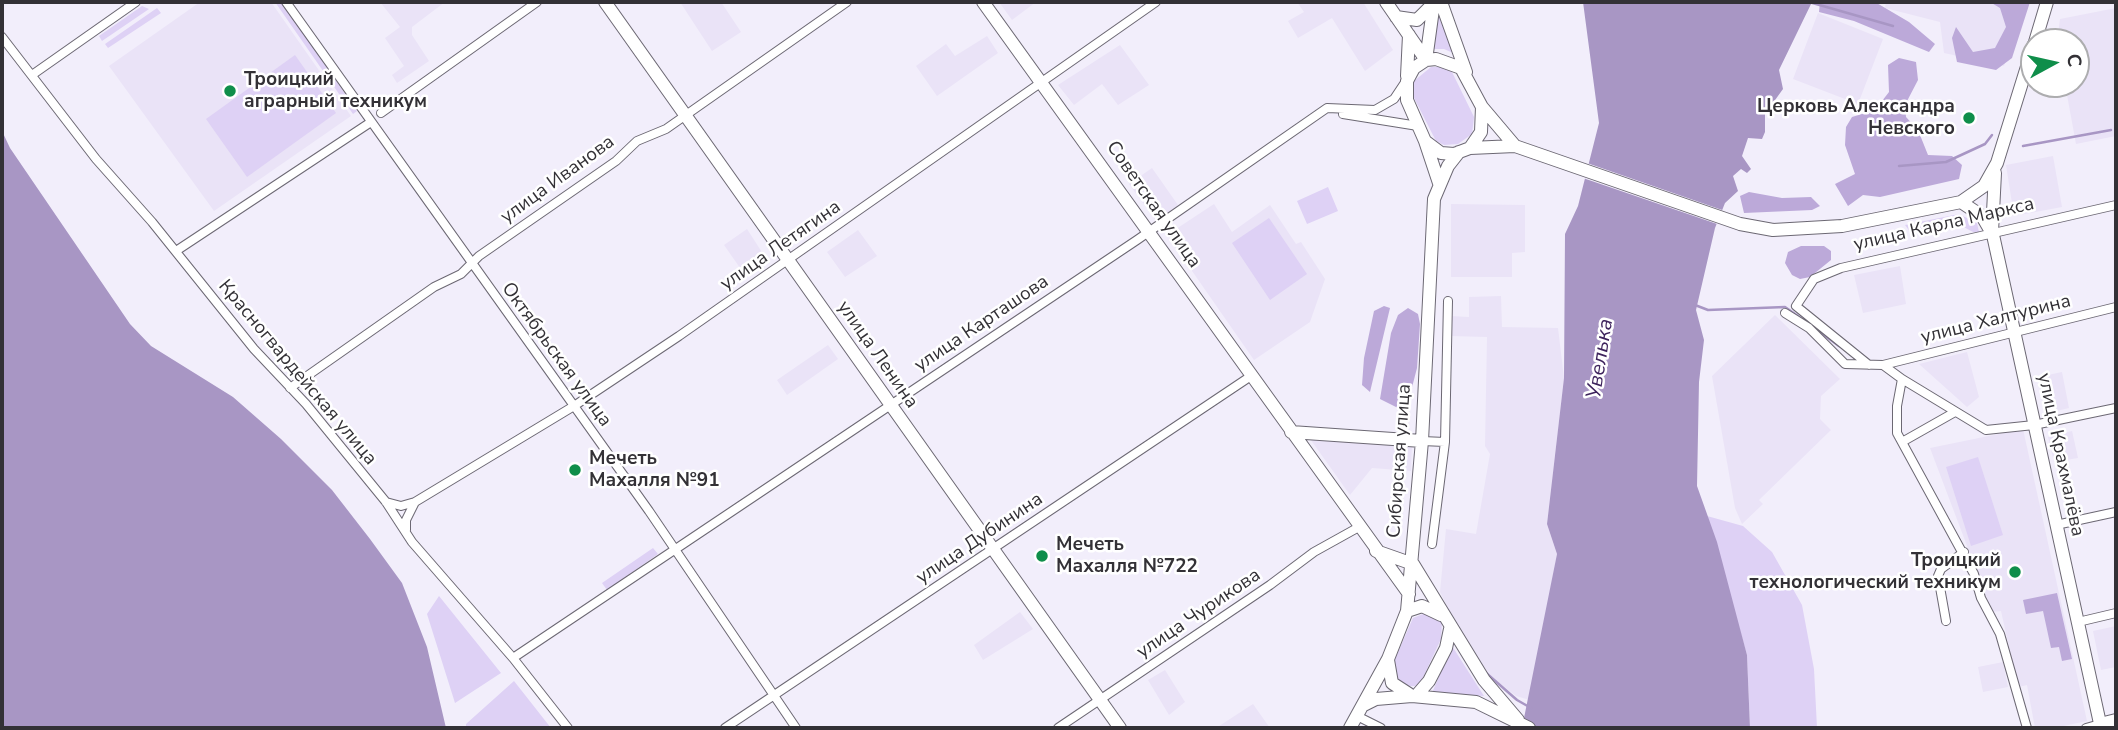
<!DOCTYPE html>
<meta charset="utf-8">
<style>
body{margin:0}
#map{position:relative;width:2118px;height:730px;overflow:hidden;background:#f2eefb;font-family:"Nunito Sans",sans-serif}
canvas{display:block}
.frame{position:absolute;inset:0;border:4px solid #333136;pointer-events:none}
.north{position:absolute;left:2020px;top:28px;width:70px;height:70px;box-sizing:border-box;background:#fff;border:2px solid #adadaf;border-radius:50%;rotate:82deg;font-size:19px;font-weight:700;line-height:28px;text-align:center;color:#333136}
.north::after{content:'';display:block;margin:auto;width:24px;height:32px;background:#0f8e4a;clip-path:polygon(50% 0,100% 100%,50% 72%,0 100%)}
</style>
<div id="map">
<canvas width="2118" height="730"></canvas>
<div class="frame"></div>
<div class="north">С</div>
</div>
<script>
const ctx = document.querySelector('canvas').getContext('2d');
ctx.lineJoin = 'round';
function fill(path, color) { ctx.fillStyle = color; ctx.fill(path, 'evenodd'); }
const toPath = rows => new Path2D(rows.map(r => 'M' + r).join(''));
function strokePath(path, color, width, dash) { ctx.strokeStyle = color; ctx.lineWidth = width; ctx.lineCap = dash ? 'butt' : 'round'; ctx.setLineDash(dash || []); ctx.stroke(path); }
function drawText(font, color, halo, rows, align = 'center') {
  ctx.font = font + ' "Nunito Sans",sans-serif'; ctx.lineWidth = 5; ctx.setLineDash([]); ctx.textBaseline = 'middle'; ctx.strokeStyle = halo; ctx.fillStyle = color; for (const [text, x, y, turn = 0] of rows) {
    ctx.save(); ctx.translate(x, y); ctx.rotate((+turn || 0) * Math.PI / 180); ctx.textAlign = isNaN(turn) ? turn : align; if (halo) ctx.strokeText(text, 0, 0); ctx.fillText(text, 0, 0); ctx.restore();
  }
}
fill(toPath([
 [200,2,271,2,351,116,214,211,109,66],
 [380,2,445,2,412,27,412,35,429,61,397,83,392,75,404,66,385,38,400,27],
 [680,2,721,2,741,32,712,51],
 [999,2,1036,2,1012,20],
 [1297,2,1363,2,1393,50,1365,71,1332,18,1298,38,1288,21,1304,12],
 [1886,2,2025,2,2004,66,1944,53,1940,22,1885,8],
 [2116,8,2116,136,2076,144,2065,84,2076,84,2076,42,2057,42,2060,19],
 [1818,13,1883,39,1858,104,1793,79],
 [987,36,998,53,937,96,916,66,946,44,955,56],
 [1120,45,1149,85,1118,105,1102,84,1074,105,1058,85],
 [2053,156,2062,207,2014,216,2006,165],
 [1152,168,1178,205,1156,221,1129,184],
 [1214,204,1232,232,1270,205,1296,244,1301,242,1325,279,1310,322,1254,360,1167,235],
 [1451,204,1525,205,1525,252,1512,253,1512,277,1451,277],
 [747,229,767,260,745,275,724,245],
 [858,230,877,256,845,277,827,252],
 [1900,266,1906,304,1863,313,1854,275],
 [1501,296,1502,327,1558,328,1564,378,1547,524,1557,554,1530,700,1516,696,1490,676,1459,630,1440,592,1446,529,1476,534,1490,454,1485,446,1487,337,1450,336,1450,316,1469,317,1469,297],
 [1775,315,1840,379,1821,396,1820,419,1831,430,1759,500,1763,504,1742,524,1735,508,1712,376],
 [828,345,838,359,787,395,777,380],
 [1967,352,1979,397,1967,407,1919,364],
 [2062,372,2069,408,2044,414,2038,377],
 [2023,429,2087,721,2054,728,2035,728,2027,685,2018,687,2001,611,1992,612,1930,448],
 [2072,431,2078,458,2054,462,2048,437],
 [1308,436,1412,444,1411,471,1372,468,1350,495],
 [1020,612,1033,629,983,660,974,645],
 [2116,626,2116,667,2101,670,2093,631],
 [2003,662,2008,687,1983,692,1978,667],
 [1165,670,1185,702,1169,715,1148,680],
 [1253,704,1270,728,1216,728]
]), '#eae3f7');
fill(toPath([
 [275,2,281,2,357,111,353,114],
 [1436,2,1460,56,1444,49,1427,49],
 [142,6,149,9,102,41,99,36],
 [157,8,161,13,108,48,105,44],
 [295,55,336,113,247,177,206,119],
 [1431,67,1441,67,1452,72,1474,117,1472,134,1458,144,1444,145,1436,141,1414,98,1414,81],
 [1328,187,1338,211,1307,224,1297,201],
 [1959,214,1977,223,1979,232,1973,232,1958,224,1911,233,1905,225],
 [1269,218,1307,274,1270,300,1232,243],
 [1978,457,2003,535,1971,546,1946,467],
 [1707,516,1743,526,1772,552,1802,605,1814,669,1817,728,1750,728,1747,655],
 [653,548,658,554,607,590,602,583],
 [439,596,501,673,455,703,427,614],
 [1428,612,1442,622,1441,639,1421,682,1415,686,1400,686,1391,668,1413,618],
 [1452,646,1484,696,1432,693],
 [514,681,551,728,466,728,466,724]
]), '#ded1f5');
fill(toPath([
 [1820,2,1875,2,1909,22,1935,44,1929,52,1854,21,1819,12],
 [1990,2,2030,2,2012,58,1996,70,1957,62,1952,38,1956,27,1973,52,1995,48,2006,27,2000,8],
 [1899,58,1916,62,1918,80,1905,105,1906,117,1918,130,1928,155,1952,156,1962,165,1959,179,1880,197,1863,195,1848,206,1835,184,1855,174,1845,145,1846,127,1852,117,1875,110,1889,92,1888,65],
 [1749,192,1782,198,1811,197,1820,206,1812,210,1744,213,1740,196],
 [1801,246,1824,246,1831,251,1831,260,1810,277,1800,279,1792,275,1785,263,1788,252],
 [1384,306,1390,308,1370,392,1362,385,1364,358,1374,311],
 [1408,308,1418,314,1420,324,1417,368,1409,399,1398,408,1380,399,1391,333,1398,315],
 [2057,593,2072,659,2062,661,2059,647,2051,648,2043,611,2026,614,2023,600]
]), '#bca9d9');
fill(toPath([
 [1583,2,1812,2,1779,70,1783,89,1765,114,1765,132,1762,139,1748,138,1742,156,1751,169,1747,173,1741,169,1733,176,1738,191,1725,203,1715,228,1696,310,1704,340,1699,382,1697,486,1717,542,1747,655,1750,728,1522,728,1557,554,1547,524,1564,378,1565,234,1578,206,1599,123],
 [2,131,10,148,130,324,151,346,233,397,281,439,332,490,370,539,402,583,427,647,446,728,2,728]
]), '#a896c4');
fill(toPath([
 [1587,163,1725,211,1720,225,1583,178]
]), '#f2eefb');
strokePath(toPath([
 [1809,2,1893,26],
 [2023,146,2111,130],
 [1899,166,1946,162,1985,144,1992,135],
 [1695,305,1708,310,1785,307,1805,321],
 [1813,327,1839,346],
 [1485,672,1517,700,1531,708]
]), '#a896c4', 2.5);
const street = toPath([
 [286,2,649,511,796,728],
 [2,37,96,159,152,222,254,349,306,404,386,502,412,542,513,658,568,728],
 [32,75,136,2],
 [381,113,537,2],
 [1343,114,1418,126],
 [176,251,371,122],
 [1785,313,1809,328,1845,364,1883,365,1902,379,1897,406,1897,433,1974,574,1981,598,2000,634,2027,728],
 [1869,365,1796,306,1814,279,1841,268,2116,205],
 [1883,365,2116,307],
 [1902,379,1986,430,2034,425,2116,408],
 [290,388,434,287,461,274,479,256,616,161,637,141,666,129,847,2],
 [1422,441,1445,442],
 [1902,442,1955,412],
 [386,502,401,506,415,502],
 [2056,525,2116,512],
 [406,530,406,520,415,502,574,406,679,336,1156,2],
 [1432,544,1445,442,1448,301],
 [1946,621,1938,576,1941,569,1964,552],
 [2078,622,2116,613],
 [513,658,1137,240,1327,108,1375,110,1394,99,1406,81],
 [1357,716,1381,728],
 [725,728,1251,376],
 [1058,728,1270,585,1314,552,1359,527],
 [2086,728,2100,724]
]);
const secondary = toPath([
 [605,2,1120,728],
 [983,2,1409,594],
 [1386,2,1426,60],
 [1441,2,1466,72],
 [1396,17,1417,20,1432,5],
 [2035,42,2047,2],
 [1426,60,1434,2],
 [1407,76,1409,35],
 [1425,141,1439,183],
 [1515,146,1482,107,1461,68,1436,59,1426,60,1414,68,1407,81,1407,100,1425,141,1441,153,1454,154,1470,148,1515,146,1740,224,1773,230,1842,226,1961,202,1984,186,1997,163,2034,44],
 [1470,148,1481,132,1482,107],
 [1961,202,1982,216,1993,235,2101,728],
 [1992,232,1995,173],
 [1291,432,1422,441],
 [1376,551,1413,564,1484,680,1518,720],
 [1407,611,1422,606,1441,615],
 [1388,660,1392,683,1409,694],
 [1416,696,1429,681,1446,648,1450,629],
 [1364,705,1376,699,1412,696,1476,702,1529,728],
 [2100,724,2116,720],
 [1350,728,1388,659,1407,611,1422,441,1434,199,1448,166,1459,152]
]);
strokePath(street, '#6c6873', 10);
strokePath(secondary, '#6c6873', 14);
strokePath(street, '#fff', 8);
strokePath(secondary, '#fff', 12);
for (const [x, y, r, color] of [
 [230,91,7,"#0f8e4a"],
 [1969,118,7,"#0f8e4a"],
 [575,470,7,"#0f8e4a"],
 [1042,556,7,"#0f8e4a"],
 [2015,572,7,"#0f8e4a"]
]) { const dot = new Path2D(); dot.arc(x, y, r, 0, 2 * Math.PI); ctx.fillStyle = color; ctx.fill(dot); strokePath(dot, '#fff', 2.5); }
drawText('bold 19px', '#333136', '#fff', [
 ["Троицкий",244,80],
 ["аграрный техникум",244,102],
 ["Церковь Александра",1955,107,"right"],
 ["Невского",1955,129,"right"],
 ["Мечеть",589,459],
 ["Махалля №91",589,481],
 ["Мечеть",1056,545],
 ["Махалля №722",1056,567],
 ["Троицкий",2001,561,"right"],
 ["технологический техникум",2001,583,"right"]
], 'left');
drawText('19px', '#333136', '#fff', [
 ["улица Иванова",558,180,-36],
 ["Советская улица",1153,205,55],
 ["улица Карла Маркса",1944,225,-13],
 ["улица Летягина",781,246,-35],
 ["улица Халтурина",1996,320,-14],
 ["улица Карташова",982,324,-34],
 ["Октябрьская улица",556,355,54],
 ["улица Ленина",877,355,55],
 ["Красногвардейская улица",297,373,50],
 ["улица Крахмалёва",2060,455,78],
 ["Сибирская улица",1400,461,-86],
 ["улица Дубинина",980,539,-34],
 ["улица Чурикова",1199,614,-34]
]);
drawText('italic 21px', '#3d235c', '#fff', [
 ["Увелька",1601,359,-81]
]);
</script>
